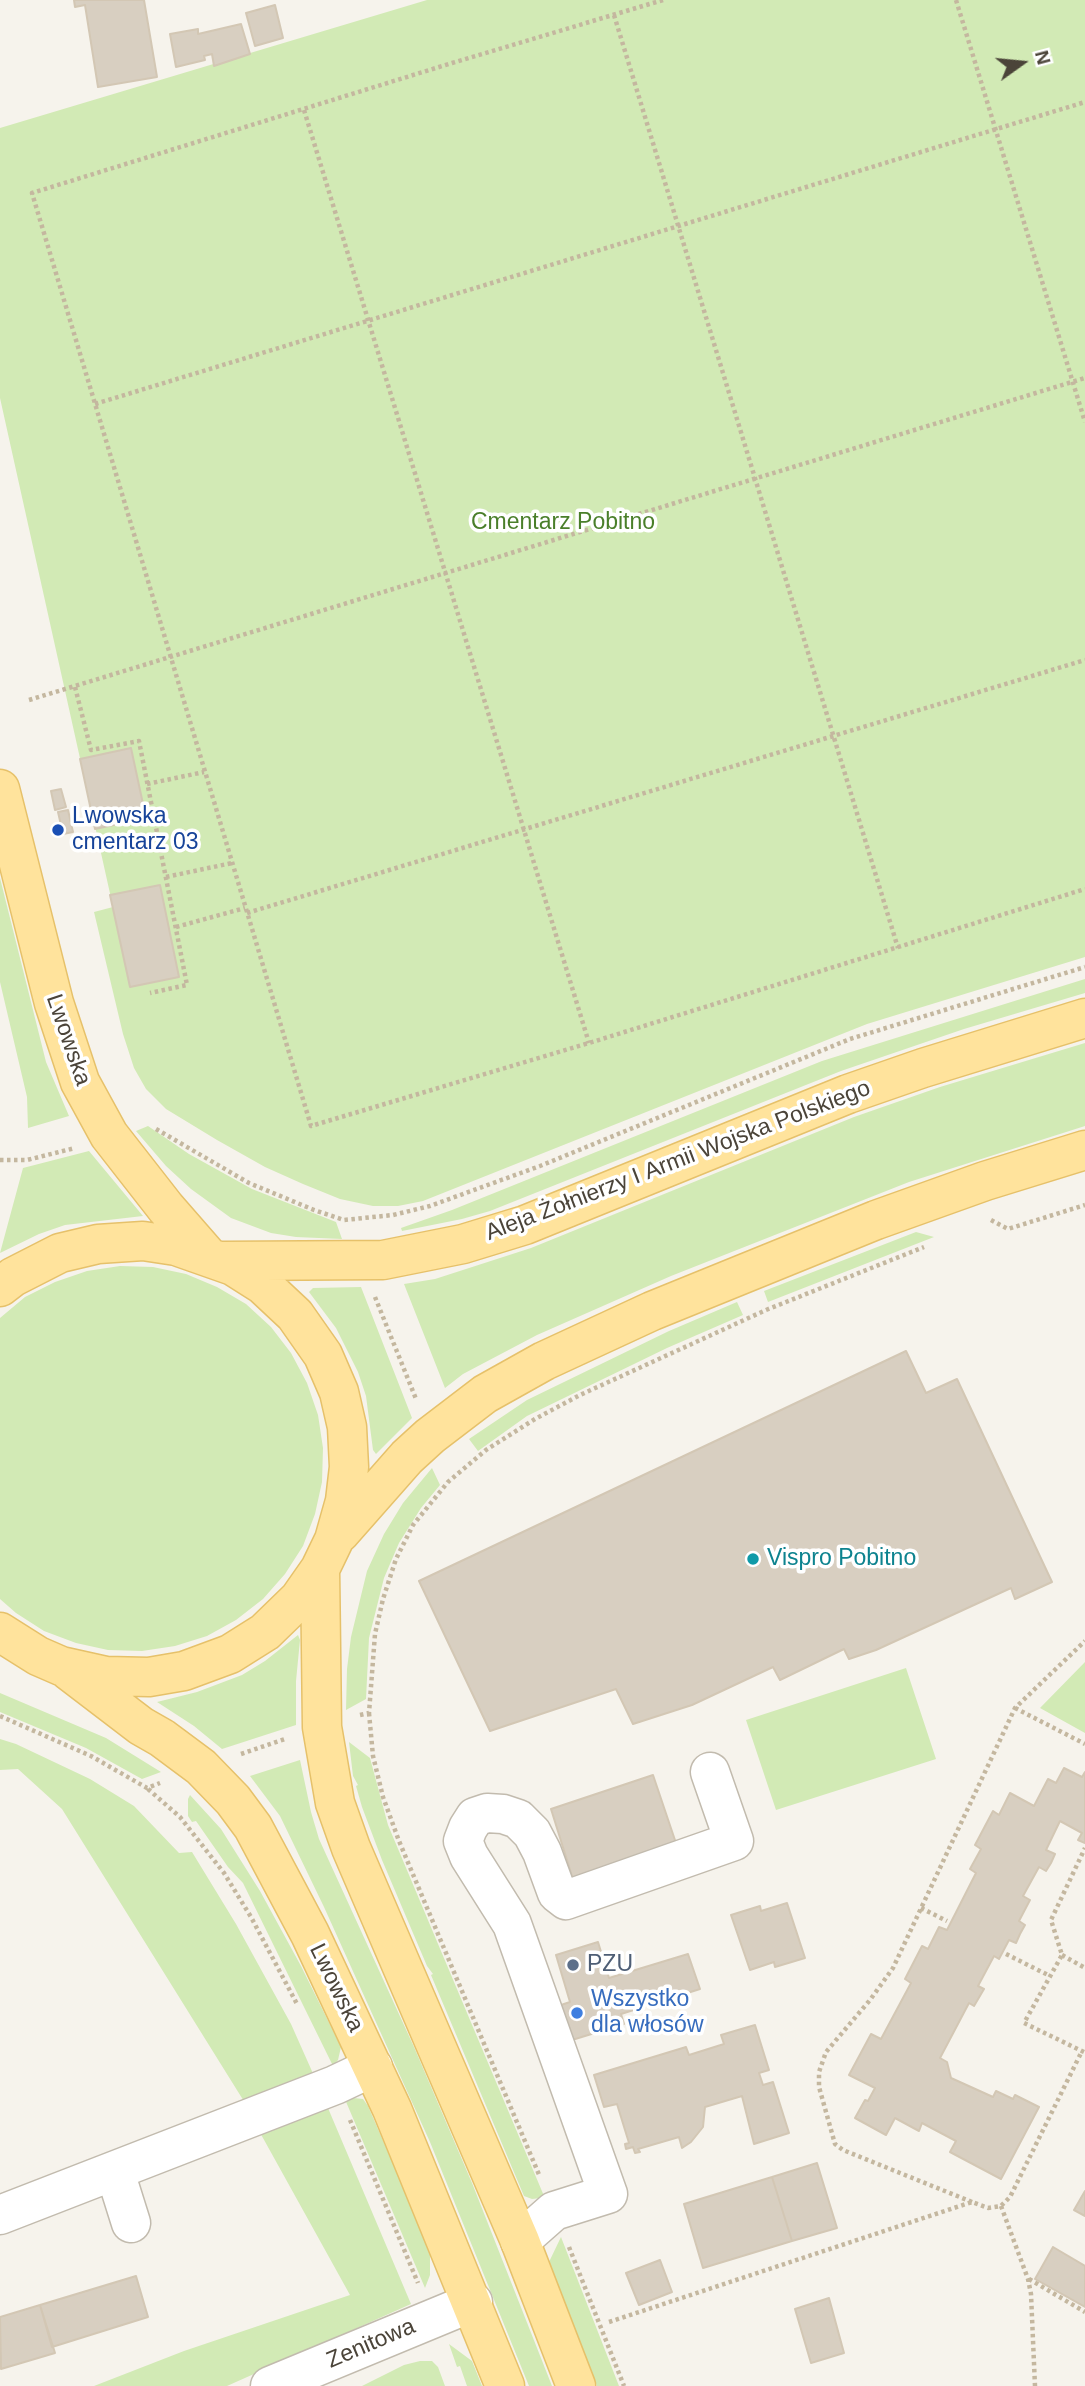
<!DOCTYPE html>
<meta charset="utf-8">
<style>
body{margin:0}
#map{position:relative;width:1085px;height:2386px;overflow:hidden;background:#f6f3ec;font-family:Arial,sans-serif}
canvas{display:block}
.north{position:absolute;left:987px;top:28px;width:70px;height:70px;-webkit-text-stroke:5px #fff;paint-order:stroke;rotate:75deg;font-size:19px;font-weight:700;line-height:28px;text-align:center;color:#4b4439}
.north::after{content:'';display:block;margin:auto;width:24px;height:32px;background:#4b4439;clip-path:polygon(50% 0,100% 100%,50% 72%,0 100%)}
</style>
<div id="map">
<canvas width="1085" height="2386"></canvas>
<div class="north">N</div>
</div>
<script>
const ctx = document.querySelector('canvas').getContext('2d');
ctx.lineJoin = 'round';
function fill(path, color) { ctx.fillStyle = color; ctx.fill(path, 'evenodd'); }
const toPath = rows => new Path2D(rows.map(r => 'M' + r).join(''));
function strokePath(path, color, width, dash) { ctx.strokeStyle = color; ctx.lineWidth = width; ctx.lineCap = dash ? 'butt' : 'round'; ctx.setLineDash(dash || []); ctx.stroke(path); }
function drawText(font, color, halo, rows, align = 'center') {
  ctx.font = font + ' Arial,sans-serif'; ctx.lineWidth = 7; ctx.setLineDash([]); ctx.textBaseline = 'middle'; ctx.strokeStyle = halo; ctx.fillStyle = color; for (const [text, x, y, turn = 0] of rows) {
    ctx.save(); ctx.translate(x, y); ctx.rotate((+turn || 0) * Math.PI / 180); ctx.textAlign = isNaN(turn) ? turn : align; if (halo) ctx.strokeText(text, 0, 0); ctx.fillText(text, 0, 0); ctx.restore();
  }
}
fill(toPath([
 [427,0,1085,0,1085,957,867,1024,423,1201,398,1206,373,1206,340,1199,303,1184,265,1167,217,1140,166,1109,146,1089,134,1068,123,1034,94,912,113,907,0,398,0,128],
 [0,878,46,1062,69,1116,28,1128,27,1097,0,982],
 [1085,979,1085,993,964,1029,841,1071,490,1211,462,1219,402,1231,401,1228,452,1210,822,1061],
 [1085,1043,1085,1126,909,1182,671,1276,537,1335,463,1374,445,1388,404,1284,435,1279,531,1248,854,1117,940,1087],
 [148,1126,189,1154,252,1189,336,1222,342,1239,296,1237,271,1233,231,1218,191,1189,166,1166,136,1131],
 [89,1151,143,1216,65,1225,39,1234,0,1253,23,1168],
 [916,1232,934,1237,768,1302,764,1291],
 [120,1266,153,1267,186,1274,217,1287,246,1304,271,1327,291,1353,307,1383,318,1415,323,1448,322,1482,315,1514,303,1546,285,1574,263,1599,236,1620,207,1636,175,1646,142,1651,108,1650,76,1643,44,1631,16,1613,0,1599,0,1318,25,1297,55,1282,87,1271],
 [361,1287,412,1418,376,1454,373,1450,366,1396,358,1372,336,1328,309,1292,313,1288],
 [737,1302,743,1315,667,1348,527,1416,478,1451,469,1439,527,1400,669,1331],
 [432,1468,440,1485,421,1508,399,1543,384,1578,369,1638,366,1699,346,1710,347,1669,351,1637,367,1571,384,1534,403,1503],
 [298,1635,300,1640,296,1681,296,1725,222,1749,194,1726,157,1702,197,1692,242,1675,265,1661],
 [1085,1662,1085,1733,1040,1708],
 [906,1668,936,1759,776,1810,746,1720],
 [0,1693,106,1738,161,1772,142,1779,86,1748,0,1712],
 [0,1739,16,1744,90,1779,134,1806,179,1853,192,1852,236,1924,291,2024,315,2078,250,2111,62,1809,18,1769,0,1770],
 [349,1742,370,1758,388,1825,544,2196,541,2198,532,2199,524,2196,431,1975,433,1974,427,1966,382,1860,362,1807,356,1786,358,1785,353,1776],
 [300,1760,311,1812,319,1839,414,2047,472,2183,552,2386,529,2386,430,2142,324,1907,280,1816,250,1776],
 [190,1795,221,1829,260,1891,301,1966,341,2047,338,2060,333,2066,243,1883,228,1867,196,1821,192,1822,188,1816,188,1799],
 [344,2097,363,2099,368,2106,430,2249,430,2275,425,2288],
 [325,2101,411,2304,227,2386,94,2386,184,2351,350,2295,258,2129],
 [561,2237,619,2386,597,2386,549,2262],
 [449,2344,472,2361,482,2386,467,2386,460,2366,457,2367],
 [420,2361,432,2361,438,2367,445,2386,362,2386,404,2365]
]), '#d2eab5');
const building = toPath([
 [74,0,144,0,157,77,98,87,85,5,75,7,74,0],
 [275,5,283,38,255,46,246,13,275,5],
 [241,24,250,54,214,66,212,54,204,56,205,60,176,67,170,34,198,29,198,34,241,24],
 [131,748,146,818,95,829,80,759,131,748],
 [61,789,66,807,55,810,51,791,61,789],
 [68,810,73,832,63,834,58,812,68,810],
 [160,885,179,977,130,987,110,895,160,885],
 [906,1351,926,1393,957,1379,1052,1582,1015,1599,1011,1588,876,1650,849,1659,844,1649,780,1680,773,1667,692,1705,633,1724,616,1689,490,1731,419,1581,906,1351],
 [1064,1768,1082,1777,1085,1772,1085,1843,1078,1840,1082,1833,1060,1821,1046,1850,1055,1854,1051,1863,1046,1871,1039,1867,1023,1896,1030,1900,1019,1921,1025,1925,1020,1934,1016,1943,1009,1940,999,1959,994,1956,978,1986,984,1989,974,2006,969,2003,940,2058,947,2062,951,2078,993,2097,996,2091,1013,2099,1015,2095,1039,2107,1001,2179,950,2152,956,2141,922,2123,919,2131,895,2118,886,2135,855,2118,865,2100,868,2101,875,2088,849,2075,871,2034,881,2039,911,1983,905,1979,922,1946,928,1949,939,1927,947,1930,976,1873,970,1869,981,1849,975,1845,993,1811,999,1815,1010,1793,1034,1806,1048,1779,1056,1783,1064,1768],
 [653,1775,680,1855,576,1889,551,1809,653,1775],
 [787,1903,805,1958,775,1967,774,1962,750,1970,731,1915,760,1906,761,1911,787,1903],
 [598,1942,609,1978,688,1954,700,1989,621,2014,624,2024,572,2040,561,2005,570,2002,556,1955,598,1942],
 [755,2025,769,2070,759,2073,763,2085,773,2082,789,2133,754,2144,742,2096,705,2107,703,2127,691,2142,682,2148,679,2137,638,2149,640,2152,635,2153,633,2147,626,2149,625,2144,629,2143,617,2104,604,2107,594,2075,686,2047,689,2055,724,2044,721,2035,755,2025],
 [817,2163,837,2228,792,2241,772,2177,817,2163],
 [772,2177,792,2241,703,2268,684,2204,772,2177],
 [1085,2191,1085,2216,1074,2210,1085,2191],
 [1053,2247,1085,2266,1085,2307,1035,2279,1053,2247],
 [660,2260,672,2292,639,2305,626,2273,660,2260],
 [136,2276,148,2317,52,2347,40,2305,136,2276],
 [829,2298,844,2353,811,2363,795,2309,829,2298],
 [40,2305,55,2353,1,2369,0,2317,40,2305]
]);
fill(building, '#d8cfc1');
strokePath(building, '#d3c7b4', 2);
const minor = toPath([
 [115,2172,131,2223],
 [0,2215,335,2085,373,2067],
 [520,2241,554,2211,608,2194,512,1924,469,1856,463,1841,468,1828,475,1817,487,1813,503,1814,518,1819,532,1833,542,1852,557,1893,566,1900,734,1841,710,1772],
 [270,2386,473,2302]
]);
const major = toPath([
 [0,789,54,1003,80,1082,109,1135,166,1208,207,1255],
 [223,1261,383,1260,463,1244,525,1225,848,1094,923,1068,1085,1018],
 [0,1287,13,1277,60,1253,98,1244,143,1241,176,1246,233,1266,263,1285,295,1315,323,1355,339,1392,347,1427,349,1467,345,1501,334,1540,320,1569,299,1599,265,1632,230,1654,184,1671,149,1677,106,1676,61,1666,38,1656,0,1632],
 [340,1533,407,1457,430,1436,485,1394,544,1361,652,1311,876,1220,985,1181,1085,1150],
 [320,1569,322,1727,335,1803,351,1848,520,2241,576,2386],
 [69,1671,141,1726,162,1738,201,1767,233,1800,253,1827,310,1934,392,2109,505,2386]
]);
strokePath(minor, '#c2bbae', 41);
strokePath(major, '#e6c16a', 41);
strokePath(toPath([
 [663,0,452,63,32,193,311,1126,589,1043,1085,889],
 [956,0,1085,422],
 [614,15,898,948],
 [304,110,589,1043],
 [95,404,1085,102],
 [75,687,91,750,139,741,187,985,150,993],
 [29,700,1085,378],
 [147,784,204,772],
 [166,877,232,863],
 [247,913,1085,660],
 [176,927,245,908],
 [156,1129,249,1183,314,1210,344,1220,393,1215,430,1206,540,1166,850,1039,1085,967],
 [0,1160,27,1160,75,1148],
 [991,1220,1008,1229,1085,1205],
 [375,1297,416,1399],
 [1015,1708,1085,1744],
 [369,1713,373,1756,383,1797,399,1841,540,2177],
 [360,1715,369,1713,375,1634,383,1599,396,1559,413,1525,448,1482,486,1450,535,1419,580,1395,766,1310,924,1247],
 [0,1716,91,1756,147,1788,160,1783],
 [241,1754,285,1739],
 [148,1789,180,1817,224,1873,251,1917,297,2004],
 [921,1908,947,1921],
 [1006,1954,1050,1976],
 [1062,1955,1085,1968],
 [1084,2052,1024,2023,1062,1955,1051,1920,1085,1848],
 [350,2120,418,2283],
 [972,2202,843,2150,835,2144,819,2087,819,2072,826,2052,870,2000,893,1968,1015,1708,1085,1641],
 [1001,2206,1028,2279,1031,2294,1035,2386],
 [569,2247,624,2386],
 [1029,2279,1085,2312],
 [609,2322,972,2202,988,2208,1001,2206,1010,2197,1082,2051]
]), '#c4b79f', 4.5, [3.5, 3.5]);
strokePath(minor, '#fff', 38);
strokePath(major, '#ffe39c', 38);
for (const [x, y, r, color] of [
 [58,830,7,"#1a4fb4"],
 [753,1559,7,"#0f9aa8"],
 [573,1965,7,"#5c6f8a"],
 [577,2013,7,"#3f7fe0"]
]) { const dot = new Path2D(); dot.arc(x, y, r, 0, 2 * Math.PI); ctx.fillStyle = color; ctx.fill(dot); strokePath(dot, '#fff', 2.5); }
drawText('23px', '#4a7f2a', '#fff', [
 ["Cmentarz Pobitno",563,523]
]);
drawText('23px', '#164399', '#fff', [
 ["Lwowska",72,817],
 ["cmentarz 03",72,843]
], 'left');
drawText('23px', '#4b4439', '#fff', [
 ["Lwowska",68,1040,71],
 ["Aleja Żołnierzy I Armii Wojska Polskiego",678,1161,-21],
 ["Lwowska",336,1988,64],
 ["Zenitowa",371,2344,-23]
]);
drawText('23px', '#0d838f', '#fff', [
 ["Vispro Pobitno",767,1559]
], 'left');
drawText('23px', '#4e5e75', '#fff', [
 ["PZU",587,1965]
], 'left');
drawText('23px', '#366cbe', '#fff', [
 ["Wszystko",591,2000],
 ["dla włosów",591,2026]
], 'left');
</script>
